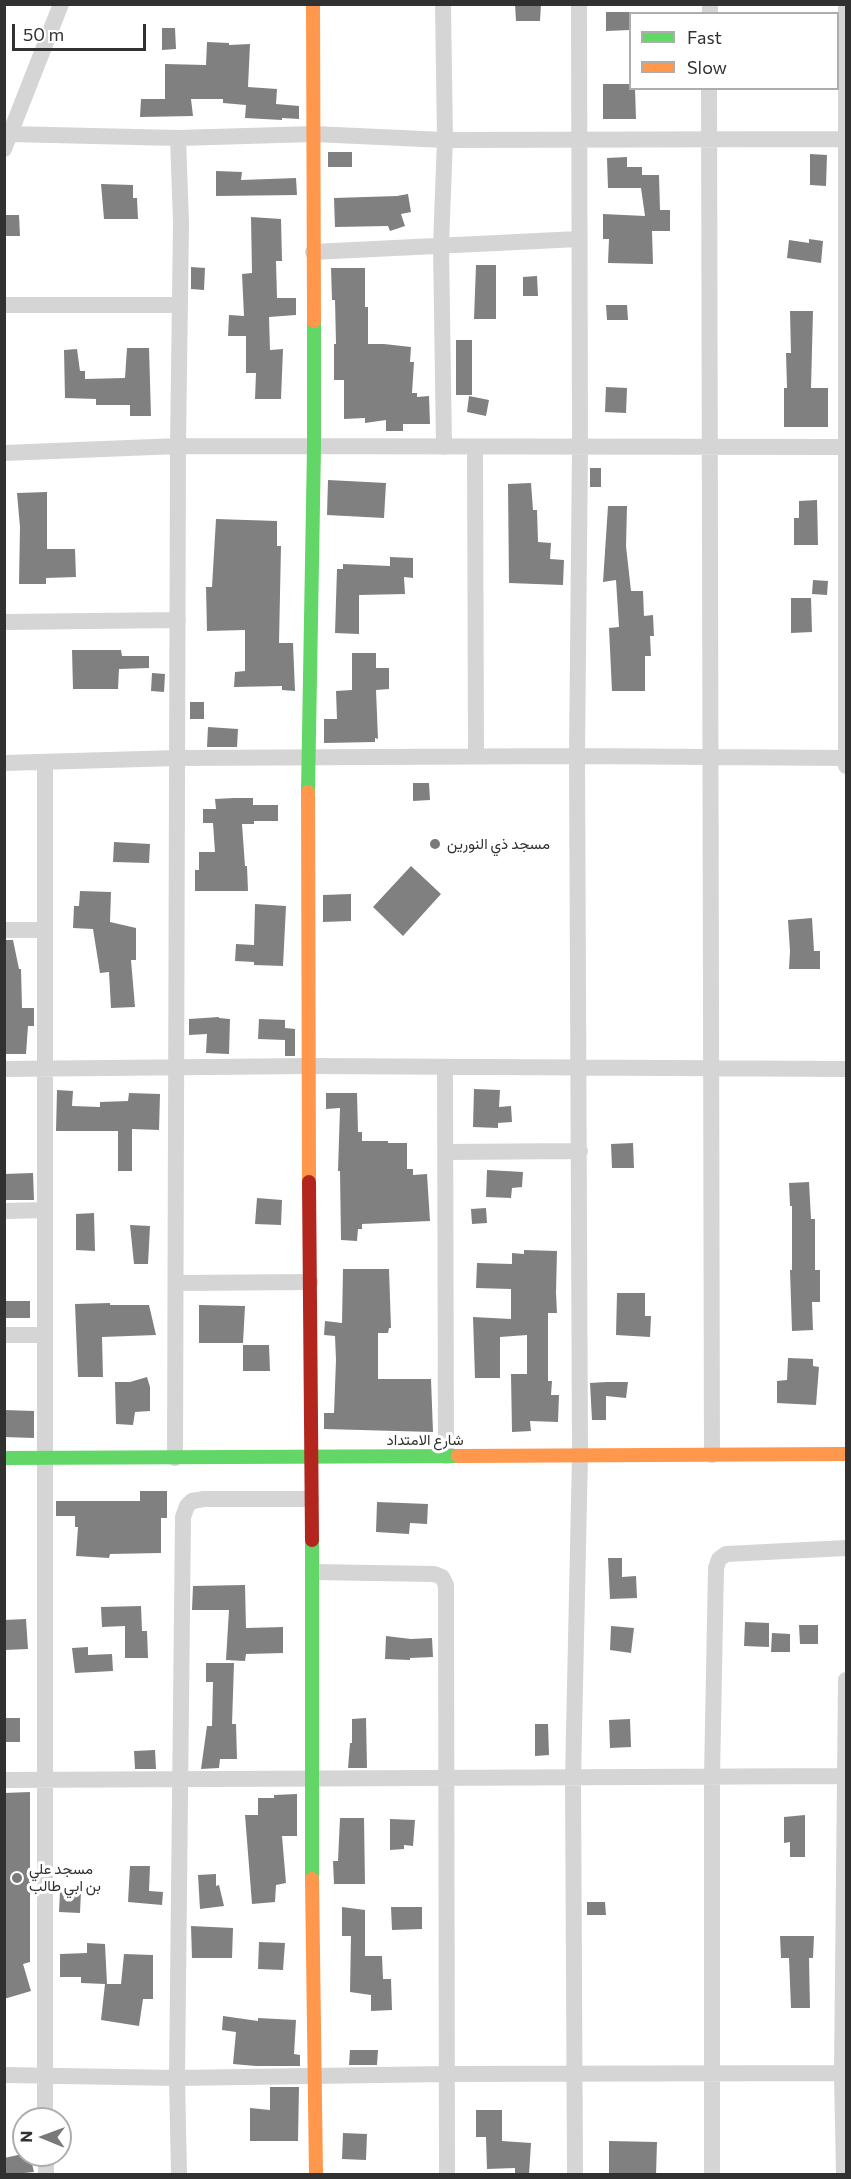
<!DOCTYPE html>
<meta charset="utf-8">
<style>
body{margin:0}
#map{position:relative;width:851px;height:2179px;overflow:hidden;background:#fff;font-family:Commissioner,sans-serif}
canvas{display:block}
.frame{position:absolute;inset:0;border:6px solid #313131;pointer-events:none}
.legend{position:absolute;left:629px;top:12px;width:210px;height:78px;box-sizing:border-box;background:#fff;border:2px solid #adadad;margin:0;padding:8px 10px;list-style:none;font-size:18px;color:#313131}
.legend li{display:flex;align-items:center;gap:12px;height:30px}
.legend b{width:30px;border:2px solid #adadad}
.north{position:absolute;left:12px;top:2107px;width:60px;height:60px;box-sizing:border-box;background:#fff;border:2px solid #adadad;border-radius:50%;rotate:271deg;font-size:16px;font-weight:700;line-height:24px;text-align:center;color:#313131}
.north::after{content:'';display:block;margin:auto;width:21px;height:27px;background:#797979;clip-path:polygon(50% 0,100% 100%,50% 72%,0 100%)}
.scale{position:absolute;left:12px;top:24px;width:134px;height:27px;box-sizing:border-box;border:3px solid #313131;border-top:0;padding-left:8px;font-size:18px;line-height:21px;white-space:nowrap;color:#313131;-webkit-text-stroke:4px #fff;paint-order:stroke}
</style>
<div id="map">
<canvas width="851" height="2179"></canvas>
<div class="frame"></div>
<ul class="legend">
<li><b style="height:8px;background:#63d668"></b>Fast</li>
<li><b style="height:8px;background:#ff974d"></b>Slow</li>
</ul>
<div class="north">N</div>
<div class="scale">50 m</div>
</div>
<script>
const ctx = document.querySelector('canvas').getContext('2d');
ctx.lineJoin = 'round';
function fill(path, color) { ctx.fillStyle = color; ctx.fill(path, 'evenodd'); }
const toPath = rows => new Path2D(rows.map(r => 'M' + r).join(''));
function strokePath(path, color, width, dash) { ctx.strokeStyle = color; ctx.lineWidth = width; ctx.lineCap = dash ? 'butt' : 'round'; ctx.setLineDash(dash || []); ctx.stroke(path); }
function drawText(font, color, halo, rows, align = 'center') {
  ctx.font = font + ' Commissioner,Vazirmatn,sans-serif'; ctx.lineWidth = 6; ctx.setLineDash([]); ctx.textBaseline = 'middle'; ctx.strokeStyle = halo; ctx.fillStyle = color; for (const [text, x, y, turn = 0] of rows) {
    ctx.save(); ctx.translate(x, y); ctx.rotate((+turn || 0) * Math.PI / 180); ctx.textAlign = isNaN(turn) ? turn : align; if (halo) ctx.strokeText(text, 0, 0); ctx.fillText(text, 0, 0); ctx.restore();
  }
}
fill(toPath([
 [515,4,541,4,540,21,516,21],
 [606,12,630,12,630,30,606,31],
 [162,28,175,28,176,49,162,50],
 [207,42,229,43,229,45,250,44,248,87,277,89,276,104,299,106,299,119,282,118,282,120,245,118,246,105,223,103,223,99,191,99,193,116,140,117,141,99,165,99,165,64,206,65],
 [603,84,630,84,630,88,635,88,636,119,603,119],
 [328,152,352,152,352,167,328,167],
 [810,154,827,155,826,186,810,185],
 [627,157,627,167,642,167,642,175,659,175,660,210,670,210,670,231,652,231,653,264,608,263,609,239,603,239,603,214,645,216,641,188,608,188,607,158],
 [216,171,242,172,241,180,296,178,297,195,216,196],
 [101,184,133,185,133,198,137,198,138,219,104,219],
 [408,194,411,212,401,214,405,226,390,231,388,226,335,227,334,198,397,196],
 [4,215,19,215,20,236,4,236],
 [251,217,281,219,282,261,276,261,277,298,296,298,296,315,269,317,270,350,283,349,281,399,255,399,256,373,246,373,246,336,228,336,229,315,244,316,242,274,252,273],
 [809,239,823,241,821,263,787,258,789,240,809,243],
 [476,265,496,265,496,319,474,319],
 [191,267,205,268,204,290,191,289],
 [331,268,365,268,365,307,368,307,368,344,384,344,411,347,410,362,414,362,412,393,417,393,417,397,429,396,430,424,403,424,403,431,386,431,386,420,365,423,365,418,344,419,344,380,334,380,334,344,336,344,335,300,332,300],
 [537,276,538,296,523,296,523,277],
 [606,305,627,305,628,320,607,320],
 [790,311,813,311,811,388,828,388,828,427,784,427,784,388,787,388,786,353,791,353],
 [456,340,472,340,472,395,456,395],
 [127,348,149,348,151,416,130,416,130,405,96,405,96,399,65,398,64,350,77,349,80,371,85,371,85,379,125,378],
 [606,387,627,388,626,413,605,412],
 [469,396,489,400,486,416,467,412],
 [590,468,601,468,601,487,590,487],
 [328,480,386,483,384,518,327,515],
 [531,483,533,510,537,510,538,542,551,543,550,559,564,560,563,585,509,583,508,484],
 [47,492,47,549,75,549,76,577,46,578,46,584,19,584,20,527,17,493],
 [817,500,818,545,794,545,794,518,799,518,799,501],
 [608,506,627,506,626,546,631,591,643,591,644,616,653,615,654,636,650,636,651,656,645,656,645,691,612,691,609,628,619,627,616,580,603,582],
 [216,519,277,521,277,546,281,546,279,643,293,643,295,691,282,690,282,686,234,687,235,672,245,671,245,630,207,631,206,587,212,587],
 [390,557,413,558,413,578,404,577,405,594,359,595,359,634,335,633,337,569,343,569,343,564,390,566],
 [813,580,828,581,827,595,812,594],
 [791,598,811,598,812,632,791,633],
 [72,650,121,650,122,656,149,656,149,668,119,669,118,689,73,689],
 [352,653,376,653,376,668,389,668,389,689,376,690,378,739,375,738,375,742,324,743,324,719,337,719,336,691,352,690],
 [152,673,165,674,164,692,151,691],
 [190,702,204,702,204,719,190,719],
 [208,727,238,729,237,747,207,747],
 [413,783,429,783,430,800,413,801],
 [234,798,253,798,253,805,278,805,278,821,254,821,254,824,242,824,245,866,247,866,248,891,195,891,195,870,199,870,199,852,215,852,213,823,203,823,203,809,216,809,215,799],
 [114,842,150,844,149,863,113,862],
 [411,866,441,894,403,936,373,907],
 [80,891,111,892,110,922,136,928,136,960,131,960,135,1007,111,1008,109,972,100,973,93,929,73,928,74,906,79,906],
 [351,894,351,921,323,922,323,895],
 [255,904,286,906,283,966,254,965,254,962,235,961,236,944,254,945],
 [812,918,814,951,820,951,820,969,789,969,790,951,788,920],
 [4,940,13,940,19,969,21,969,22,1008,34,1008,34,1026,28,1026,26,1054,4,1054],
 [219,1017,219,1018,230,1019,229,1054,206,1053,207,1034,189,1035,189,1019],
 [259,1019,285,1020,285,1028,295,1029,295,1056,285,1056,285,1037,285,1040,258,1039],
 [474,1089,500,1090,499,1107,511,1106,512,1122,498,1123,498,1128,473,1127],
 [57,1090,73,1091,72,1106,100,1107,100,1102,128,1101,129,1093,160,1094,159,1130,132,1129,132,1171,118,1171,118,1131,56,1131],
 [326,1093,357,1093,358,1132,362,1132,362,1141,388,1141,388,1143,407,1143,407,1169,413,1169,413,1175,427,1174,430,1221,362,1224,362,1229,358,1229,357,1241,341,1240,340,1171,338,1171,340,1108,326,1109],
 [633,1143,634,1168,612,1168,611,1144],
 [487,1170,523,1172,522,1187,512,1188,511,1198,486,1197],
 [33,1173,34,1200,4,1200,4,1174],
 [809,1182,811,1219,815,1219,815,1270,820,1270,820,1302,812,1302,813,1330,792,1331,790,1270,792,1270,792,1206,790,1206,789,1183],
 [257,1198,282,1200,281,1225,255,1224],
 [486,1208,487,1223,472,1224,471,1209],
 [94,1213,95,1251,76,1250,76,1214],
 [130,1225,150,1226,148,1264,134,1264],
 [524,1250,557,1251,556,1293,557,1313,548,1313,548,1381,552,1381,551,1395,559,1395,558,1422,530,1421,531,1431,512,1432,511,1374,527,1374,527,1335,500,1337,500,1378,475,1378,473,1317,511,1319,511,1289,476,1288,477,1263,512,1264,512,1253,524,1254],
 [343,1269,389,1269,391,1328,389,1328,388,1333,378,1333,378,1379,431,1379,433,1432,324,1429,324,1413,334,1413,336,1360,335,1336,324,1335,325,1321,342,1323],
 [617,1293,645,1293,645,1316,651,1316,650,1337,616,1335],
 [4,1301,30,1301,30,1318,4,1318],
 [110,1303,110,1305,149,1305,156,1335,102,1337,103,1377,78,1377,75,1304],
 [199,1305,245,1306,243,1343,199,1343],
 [243,1345,269,1345,270,1371,243,1371],
 [788,1358,813,1359,813,1366,819,1367,816,1405,777,1403,777,1381,787,1380],
 [147,1377,150,1387,150,1411,135,1412,133,1425,116,1424,115,1382,130,1382],
 [606,1382,628,1382,626,1398,606,1396,606,1420,592,1420,590,1383],
 [4,1410,34,1411,34,1438,4,1437],
 [140,1491,167,1491,167,1518,161,1518,161,1553,110,1554,109,1558,76,1556,78,1527,75,1527,75,1516,56,1516,56,1501,140,1501],
 [377,1502,428,1504,427,1524,410,1523,409,1534,376,1532],
 [608,1558,622,1558,622,1577,636,1576,637,1598,610,1599],
 [245,1585,246,1628,283,1627,283,1653,246,1654,245,1661,226,1660,229,1610,192,1610,193,1586],
 [141,1606,142,1631,147,1631,148,1658,125,1658,125,1626,102,1627,101,1607],
 [26,1619,28,1649,4,1650,4,1620],
 [745,1622,769,1623,769,1647,744,1646],
 [799,1625,818,1625,818,1644,800,1644],
 [611,1626,634,1628,631,1653,610,1650],
 [772,1633,790,1634,790,1652,771,1652],
 [386,1636,411,1639,432,1638,433,1657,410,1658,410,1660,385,1659],
 [88,1647,88,1655,112,1654,113,1671,75,1673,72,1648],
 [206,1663,234,1663,232,1724,236,1724,237,1759,220,1759,219,1768,201,1769,207,1726,212,1726,213,1682,206,1682],
 [4,1718,20,1718,20,1742,4,1742],
 [366,1718,367,1768,348,1768,350,1743,352,1743,352,1719],
 [630,1719,631,1747,610,1748,609,1720],
 [535,1724,548,1724,549,1755,535,1756],
 [155,1750,156,1769,135,1769,134,1751],
 [30,1792,30,1962,23,1964,31,1991,4,1999,4,1793],
 [297,1794,297,1836,282,1836,286,1883,276,1885,275,1902,252,1904,245,1815,258,1815,258,1798,274,1798,274,1795],
 [805,1815,805,1857,790,1857,790,1842,784,1843,784,1817],
 [340,1818,364,1818,365,1884,334,1884,333,1861,338,1861],
 [390,1819,415,1820,413,1846,404,1845,404,1849,390,1850],
 [130,1866,150,1866,149,1891,163,1892,162,1905,128,1902],
 [216,1874,216,1886,219,1885,224,1906,200,1909,198,1875],
 [81,1891,80,1913,59,1912,60,1892],
 [587,1902,605,1902,606,1915,587,1915],
 [342,1907,365,1910,365,1956,382,1956,383,1979,391,1979,392,2010,371,2011,371,1995,350,1992,351,1936,342,1936],
 [391,1907,422,1907,422,1929,392,1930],
 [191,1926,233,1928,232,1958,192,1958],
 [780,1936,814,1936,813,1958,809,1958,810,2008,791,2008,789,1958,781,1958],
 [259,1942,285,1943,283,1970,258,1969],
 [87,1943,105,1944,107,1984,121,1984,124,1954,153,1955,153,1999,143,1999,139,2026,101,2020,105,1984,81,1983,81,1977,60,1977,60,1954,87,1953],
 [223,2016,258,2021,258,2018,296,2020,294,2054,300,2055,300,2066,256,2066,233,2064,236,2032,222,2030],
 [350,2050,378,2050,377,2065,349,2065],
 [270,2087,299,2087,298,2141,250,2141,250,2108,270,2110],
 [476,2110,502,2110,502,2141,531,2143,529,2175,515,2174,515,2168,487,2169,486,2137,476,2137],
 [343,2133,367,2134,366,2160,342,2159],
 [609,2141,657,2142,656,2175,609,2175],
 [18,2155,30,2155,34,2172,4,2175,4,2158]
]), '#808080');
strokePath(toPath([
 [443,4,445,140,441,245,444,447],
 [846,4,846,766],
 [710,14,710,4],
 [709,88,712,1455],
 [4,132,10,134,178,138,314,134,445,140,846,139],
 [4,149,61,4],
 [313,252,578,239],
 [4,305,179,305],
 [475,447,476,756],
 [4,453,178,446,846,447],
 [4,622,178,620],
 [45,762,45,2119],
 [4,763,177,758,577,756,846,758],
 [4,930,45,930],
 [445,1068,446,1456],
 [4,1069,309,1066,846,1069],
 [446,1152,580,1151],
 [4,1211,44,1210],
 [176,1283,310,1282],
 [4,1335,45,1335],
 [175,1458,178,446,181,223,178,138],
 [313,1572,434,1574,442,1577,446,1585,447,2174],
 [4,1780,846,1776],
 [4,2075,177,2078,446,2074,846,2073],
 [46,2155,46,2174],
 [179,2174,177,2078,183,1517,187,1506,192,1501,204,1499,311,1499],
 [575,2174,573,1778,580,1455,577,756,580,447,579,4],
 [712,2174,712,1777,716,1568,719,1559,726,1554,846,1548],
 [844,2174,842,2073,846,1680]
]), '#d5d5d5', 16);
strokePath(toPath([
 [308,792,314,447,314,321],
 [4,1458,458,1456],
 [312,1540,312,1879]
]), '#63d668', 14);
strokePath(toPath([
 [313,4,314,321],
 [308,792,309,1182],
 [458,1456,846,1454],
 [312,1879,316,2174]
]), '#ff974d', 14);
strokePath(toPath([
 [309,1182,312,1540]
]), '#b3261e', 14);
for (const [x, y, r, color] of [
 [435,844,6,"#797979"],
 [17,1878,6,"#797979"]
]) { const dot = new Path2D(); dot.arc(x, y, r, 0, 2 * Math.PI); ctx.fillStyle = color; ctx.fill(dot); strokePath(dot, '#fff', 2); }
drawText('15px', '#313131', '#fff', [
 ["مسجد ذي النورين",447,844],
 ["مسجد علي",29,1869],
 ["بن ابي طالب",29,1886]
], 'left');
drawText('15px', '#313131', '#fff', [
 ["شارع الامتداد",425,1440]
]);
</script>
